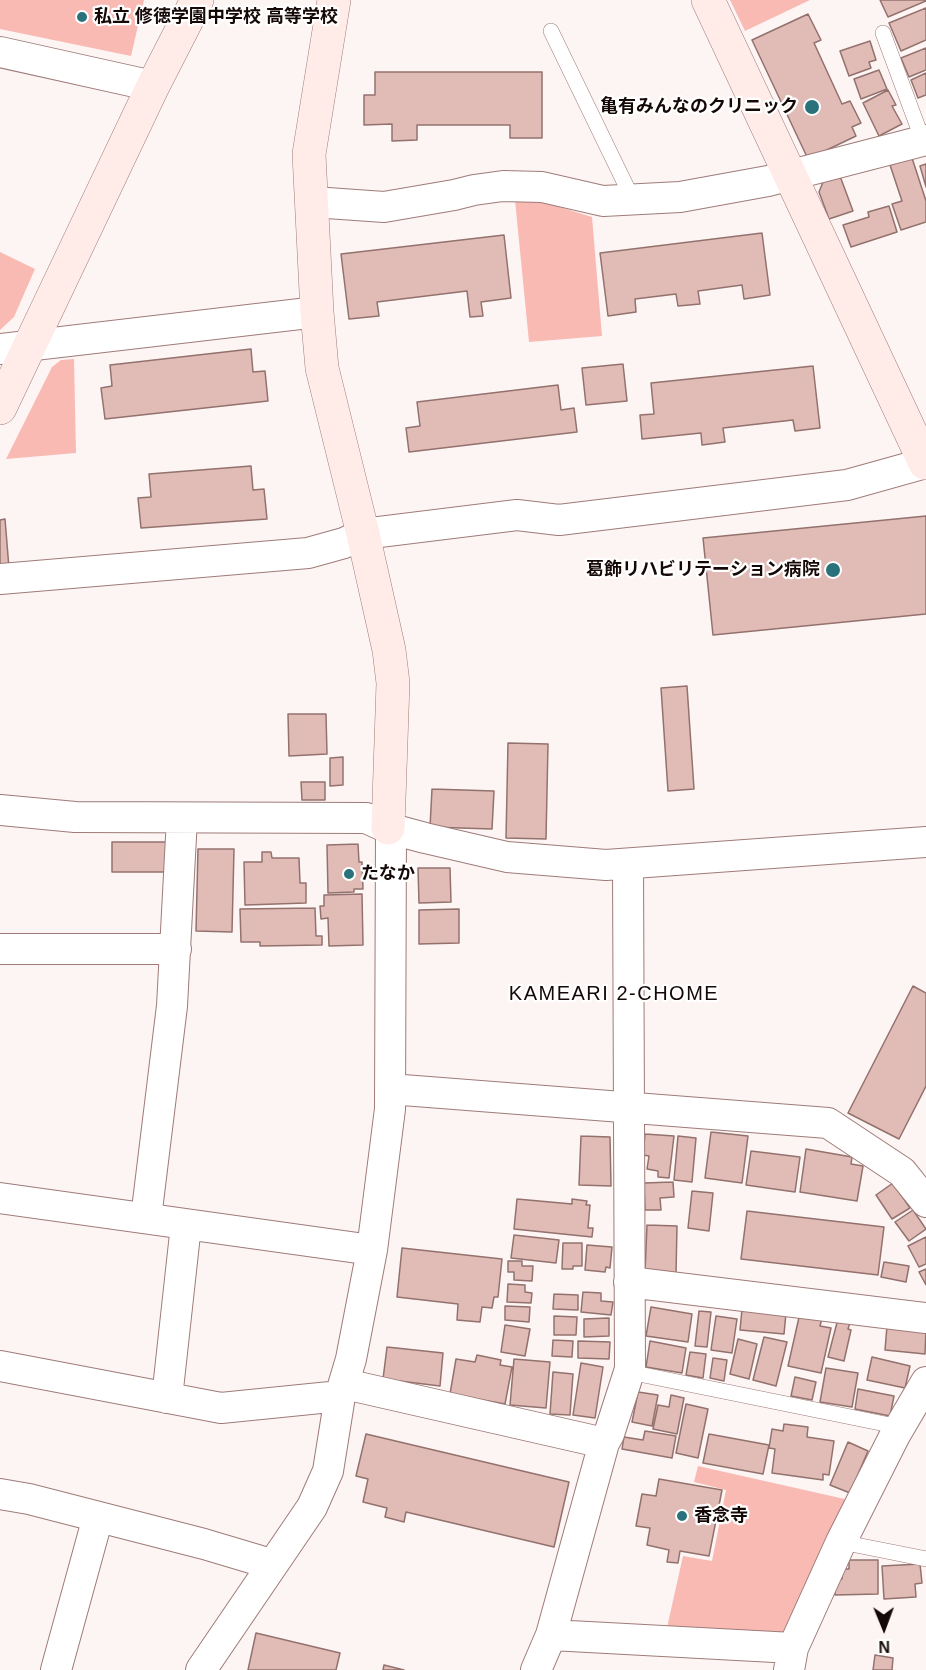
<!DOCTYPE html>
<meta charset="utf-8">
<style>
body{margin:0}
#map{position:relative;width:926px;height:1670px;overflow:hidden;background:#fdf5f4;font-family:Arial,sans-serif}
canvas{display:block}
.north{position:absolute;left:854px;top:1598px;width:60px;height:60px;-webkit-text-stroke:4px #fff;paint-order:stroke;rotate:179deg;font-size:16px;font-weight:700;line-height:24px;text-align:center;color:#150908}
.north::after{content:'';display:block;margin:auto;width:21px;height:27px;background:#150908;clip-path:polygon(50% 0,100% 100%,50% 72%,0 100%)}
</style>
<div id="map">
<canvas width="926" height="1670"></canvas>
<div class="north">N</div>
</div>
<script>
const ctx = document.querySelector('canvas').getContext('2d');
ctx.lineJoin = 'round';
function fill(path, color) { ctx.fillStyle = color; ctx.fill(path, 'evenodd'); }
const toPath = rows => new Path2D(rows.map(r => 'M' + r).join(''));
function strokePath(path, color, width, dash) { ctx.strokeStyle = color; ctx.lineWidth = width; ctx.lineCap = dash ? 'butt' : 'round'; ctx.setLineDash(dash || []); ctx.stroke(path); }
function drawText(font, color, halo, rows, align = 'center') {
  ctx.font = font + ' Arial,"Noto Sans JP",sans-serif'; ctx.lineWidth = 4.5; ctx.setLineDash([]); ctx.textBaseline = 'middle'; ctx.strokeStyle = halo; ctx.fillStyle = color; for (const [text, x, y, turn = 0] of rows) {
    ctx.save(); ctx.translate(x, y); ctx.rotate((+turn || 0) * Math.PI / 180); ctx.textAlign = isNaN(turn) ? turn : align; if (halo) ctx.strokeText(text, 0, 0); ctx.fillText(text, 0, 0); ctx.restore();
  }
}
fill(toPath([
 [0,0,144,0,131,56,0,29],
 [730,0,810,0,745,31],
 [515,200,540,201,592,217,602,336,529,342],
 [0,252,35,269,14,317,0,330],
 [74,359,76,453,6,459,52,367,61,360],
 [698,1466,849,1500,782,1637,666,1632,683,1556,712,1561,726,1490,694,1482]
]), '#f9bab4');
const building = toPath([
 [880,0,926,0,926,1,888,17,880,0],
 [926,8,926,40,901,51,889,23,926,8],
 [808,14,821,40,814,43,842,104,850,101,861,123,852,127,856,136,808,159,752,40,808,14],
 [870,41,876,60,869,62,871,68,849,76,840,51,870,41],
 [926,48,926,70,909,77,901,58,926,48],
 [879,70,887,89,861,99,854,79,879,70],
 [375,72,542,72,542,138,510,138,510,125,417,125,417,140,392,141,392,124,364,125,364,95,375,95,375,72],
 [926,73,926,95,918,98,911,80,926,73],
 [888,90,896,105,892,106,902,124,879,136,863,103,888,90],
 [912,158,926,201,926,222,901,230,892,204,902,201,890,165,912,158],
 [926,164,926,187,920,166,926,164],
 [840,176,853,211,829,219,819,192,823,182,840,176],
 [889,206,897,232,851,247,843,225,869,217,868,212,889,206],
 [762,233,770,295,744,299,742,285,698,291,700,304,678,306,676,294,635,299,636,312,608,316,600,253,762,233],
 [504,235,511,298,481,302,483,316,470,317,467,291,377,302,379,316,349,319,341,254,504,235],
 [251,349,253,372,265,371,268,401,105,419,101,388,112,386,110,365,251,349],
 [623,364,627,401,586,405,582,368,623,364],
 [813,366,820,428,795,431,793,420,723,428,725,442,702,445,701,433,642,439,640,415,654,414,651,383,813,366],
 [558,385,561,410,574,408,577,432,409,452,406,428,420,426,417,402,558,385],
 [251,466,253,490,264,489,267,519,141,528,138,498,151,497,149,474,251,466],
 [926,516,926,614,713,635,703,538,926,516],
 [5,519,9,568,0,568,0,520,5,519],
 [687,686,694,789,668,791,661,688,687,686],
 [288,714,326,714,327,754,289,756,288,714],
 [508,743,548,744,546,839,506,838,508,743],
 [343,757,343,785,330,786,330,758,343,757],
 [301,782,325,782,325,800,302,800,301,782],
 [432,789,494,791,492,829,430,827,432,789],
 [112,842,167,842,168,872,112,872,112,842],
 [358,844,359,862,362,862,363,889,354,889,354,892,328,893,327,845,358,844],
 [198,849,234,849,232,932,196,931,198,849],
 [262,852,271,852,272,858,299,858,300,883,306,883,306,903,245,905,244,862,262,862,262,852],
 [418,868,450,868,451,902,419,903,418,868],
 [362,894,363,945,329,946,328,918,321,919,320,906,324,906,324,895,362,894],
 [315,908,316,936,322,936,322,945,260,946,260,942,241,942,240,909,315,908],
 [459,909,459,943,419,944,419,910,459,909],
 [913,986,926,993,926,1086,899,1139,848,1113,913,986],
 [711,1132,748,1136,742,1183,705,1178,711,1132],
 [645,1134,674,1136,669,1178,658,1177,658,1171,647,1169,649,1156,643,1155,645,1134],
 [581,1136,610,1137,611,1186,579,1185,581,1136],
 [678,1136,696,1138,692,1182,674,1180,678,1136],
 [806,1149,852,1157,851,1164,863,1166,857,1201,800,1192,806,1149],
 [751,1151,800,1157,795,1192,746,1185,751,1151],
 [673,1182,674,1197,660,1198,661,1210,645,1210,644,1183,673,1182],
 [893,1183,910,1208,892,1219,876,1195,893,1183],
 [692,1191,713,1193,709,1231,688,1228,692,1191],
 [517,1199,572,1204,572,1199,587,1201,586,1205,590,1205,588,1228,593,1228,592,1237,514,1229,517,1199],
 [913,1210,926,1229,909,1241,895,1222,913,1210],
 [747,1211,884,1227,878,1275,741,1259,747,1211],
 [647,1225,677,1226,676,1273,645,1272,647,1225],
 [514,1235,559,1240,556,1263,511,1258,514,1235],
 [926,1237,926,1264,919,1267,908,1246,926,1237],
 [563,1243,582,1243,582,1266,573,1266,573,1269,562,1269,563,1243],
 [587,1245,612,1247,610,1268,606,1267,605,1272,585,1270,587,1245],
 [402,1248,502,1259,498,1297,494,1297,492,1308,482,1307,480,1322,457,1320,458,1304,397,1297,402,1248],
 [508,1261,522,1261,522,1266,533,1266,532,1281,514,1280,514,1272,508,1272,508,1261],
 [884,1262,909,1266,906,1282,881,1277,884,1262],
 [926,1269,926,1285,919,1272,926,1269],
 [508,1284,525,1285,525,1292,532,1293,531,1303,507,1302,508,1284],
 [583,1292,601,1293,601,1301,613,1302,611,1315,581,1312,583,1292],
 [554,1294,578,1295,578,1310,553,1309,554,1294],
 [505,1306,530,1307,529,1322,505,1320,505,1306],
 [651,1307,692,1314,688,1342,646,1336,651,1307],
 [742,1309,786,1313,784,1334,740,1330,742,1309],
 [699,1311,711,1312,707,1347,695,1346,699,1311],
 [800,1313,822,1318,820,1326,831,1328,821,1373,788,1366,800,1313],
 [554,1316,577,1317,576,1335,554,1335,554,1316],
 [716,1316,737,1319,732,1353,711,1350,716,1316],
 [609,1318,609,1336,584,1337,584,1319,609,1318],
 [838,1319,850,1322,848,1329,851,1330,844,1361,828,1357,838,1319],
 [505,1325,530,1329,525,1356,501,1352,505,1325],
 [887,1326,926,1329,925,1354,885,1350,887,1326],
 [764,1337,787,1342,776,1386,753,1380,764,1337],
 [738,1339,757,1344,749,1379,730,1374,738,1339],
 [553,1340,573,1341,572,1357,552,1356,553,1340],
 [578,1341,610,1342,609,1359,578,1358,578,1341],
 [650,1341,686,1348,682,1373,646,1367,650,1341],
 [387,1347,443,1353,440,1386,383,1379,387,1347],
 [690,1352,706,1354,703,1378,686,1375,690,1352],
 [477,1355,501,1360,500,1365,512,1367,505,1404,450,1394,456,1359,475,1362,477,1355],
 [872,1357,910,1366,905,1388,867,1380,872,1357],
 [713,1358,727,1360,724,1381,710,1378,713,1358],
 [514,1359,550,1362,546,1408,510,1405,514,1359],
 [581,1363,603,1367,595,1418,573,1415,581,1363],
 [826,1368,858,1373,852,1407,820,1402,826,1368],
 [553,1372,573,1374,570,1415,550,1414,553,1372],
 [795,1377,816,1382,812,1400,791,1396,795,1377],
 [858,1389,894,1396,890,1416,855,1409,858,1389],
 [638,1392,658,1395,652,1426,632,1422,638,1392],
 [671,1395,684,1398,677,1434,653,1429,658,1405,669,1407,671,1395],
 [686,1404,708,1409,698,1458,676,1453,686,1404],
 [784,1424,808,1427,807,1437,834,1441,829,1475,823,1474,823,1480,772,1473,775,1449,769,1448,772,1429,783,1431,784,1424],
 [645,1431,676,1436,672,1458,622,1449,624,1437,643,1440,645,1431],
 [366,1434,569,1482,554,1547,406,1512,404,1522,385,1517,387,1508,363,1502,368,1479,356,1476,366,1434],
 [709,1434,769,1445,763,1474,703,1463,709,1434],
 [848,1442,868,1451,850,1493,830,1485,848,1442],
 [659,1479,722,1490,709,1556,680,1551,678,1563,667,1562,669,1550,647,1545,650,1528,636,1526,642,1494,656,1496,659,1479],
 [849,1560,878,1560,878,1594,835,1595,835,1579,842,1579,842,1569,849,1569,849,1560],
 [920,1564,922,1583,915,1584,916,1597,884,1599,882,1566,920,1564],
 [256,1633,340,1653,336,1670,248,1670,256,1633],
 [875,1655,893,1658,892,1670,873,1670,875,1655],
 [384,1665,404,1670,383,1670,384,1665]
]);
fill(building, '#e1bcb7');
strokePath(building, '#93716d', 1.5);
const lane = toPath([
 [551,31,633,200],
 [883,33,923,141],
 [629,1372,900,1427],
 [841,1542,926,1559]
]);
const street = toPath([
 [0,52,153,86],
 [313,202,384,207,454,195,474,190,503,186,542,187,603,201,680,197,768,181,926,140],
 [0,349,317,312],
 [0,579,308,553,344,543,363,534,517,515,559,520,847,485,926,463],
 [0,810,75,817,366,818,388,828,425,838,507,857,606,865,926,842],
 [0,949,176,949],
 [390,1089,828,1123,902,1172,926,1202],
 [0,1198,372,1250],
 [146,1218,172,1006,182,818],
 [629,1282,926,1318],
 [0,1366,221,1408,340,1396],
 [345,1384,604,1443],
 [167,1398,186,1225],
 [0,1494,29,1499,204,1544,271,1564],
 [551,1635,793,1648],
 [56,1670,98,1517],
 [201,1670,312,1507,328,1471,340,1396,351,1359,372,1250,390,1109,391,829],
 [536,1670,551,1635,604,1443,609,1434,630,1369,628,864],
 [789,1670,793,1648,841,1542,895,1435,926,1382]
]);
const secondary = toPath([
 [334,0,309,154,317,312,322,368,363,534,389,650,393,683,388,828],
 [708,0,925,463],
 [0,408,153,86,197,0]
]);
strokePath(lane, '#9e7b78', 16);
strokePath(street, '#9e7b78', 32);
strokePath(secondary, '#9e7b78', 34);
strokePath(lane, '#fff', 15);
strokePath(street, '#fff', 30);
strokePath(secondary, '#ffece9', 33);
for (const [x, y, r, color] of [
 [82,17,6,"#29727b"],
 [812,107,8,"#29727b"],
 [833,570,8,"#29727b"],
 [349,874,6,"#29727b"],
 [682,1516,6,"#29727b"]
]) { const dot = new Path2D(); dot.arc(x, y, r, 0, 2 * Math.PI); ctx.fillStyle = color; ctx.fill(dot); strokePath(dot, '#fff', 2); }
drawText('bold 18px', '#150908', '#fff', [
 ["私立 修徳学園中学校 高等学校",94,17],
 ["亀有みんなのクリニック",798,107,"right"],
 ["葛飾リハビリテーション病院",820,570,"right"],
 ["たなか",361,874],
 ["香念寺",694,1516]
], 'left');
ctx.letterSpacing = '1.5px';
drawText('20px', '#150908', '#fff', [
 ["KAMEARI 2-CHOME",614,994]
]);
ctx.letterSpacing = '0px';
</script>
